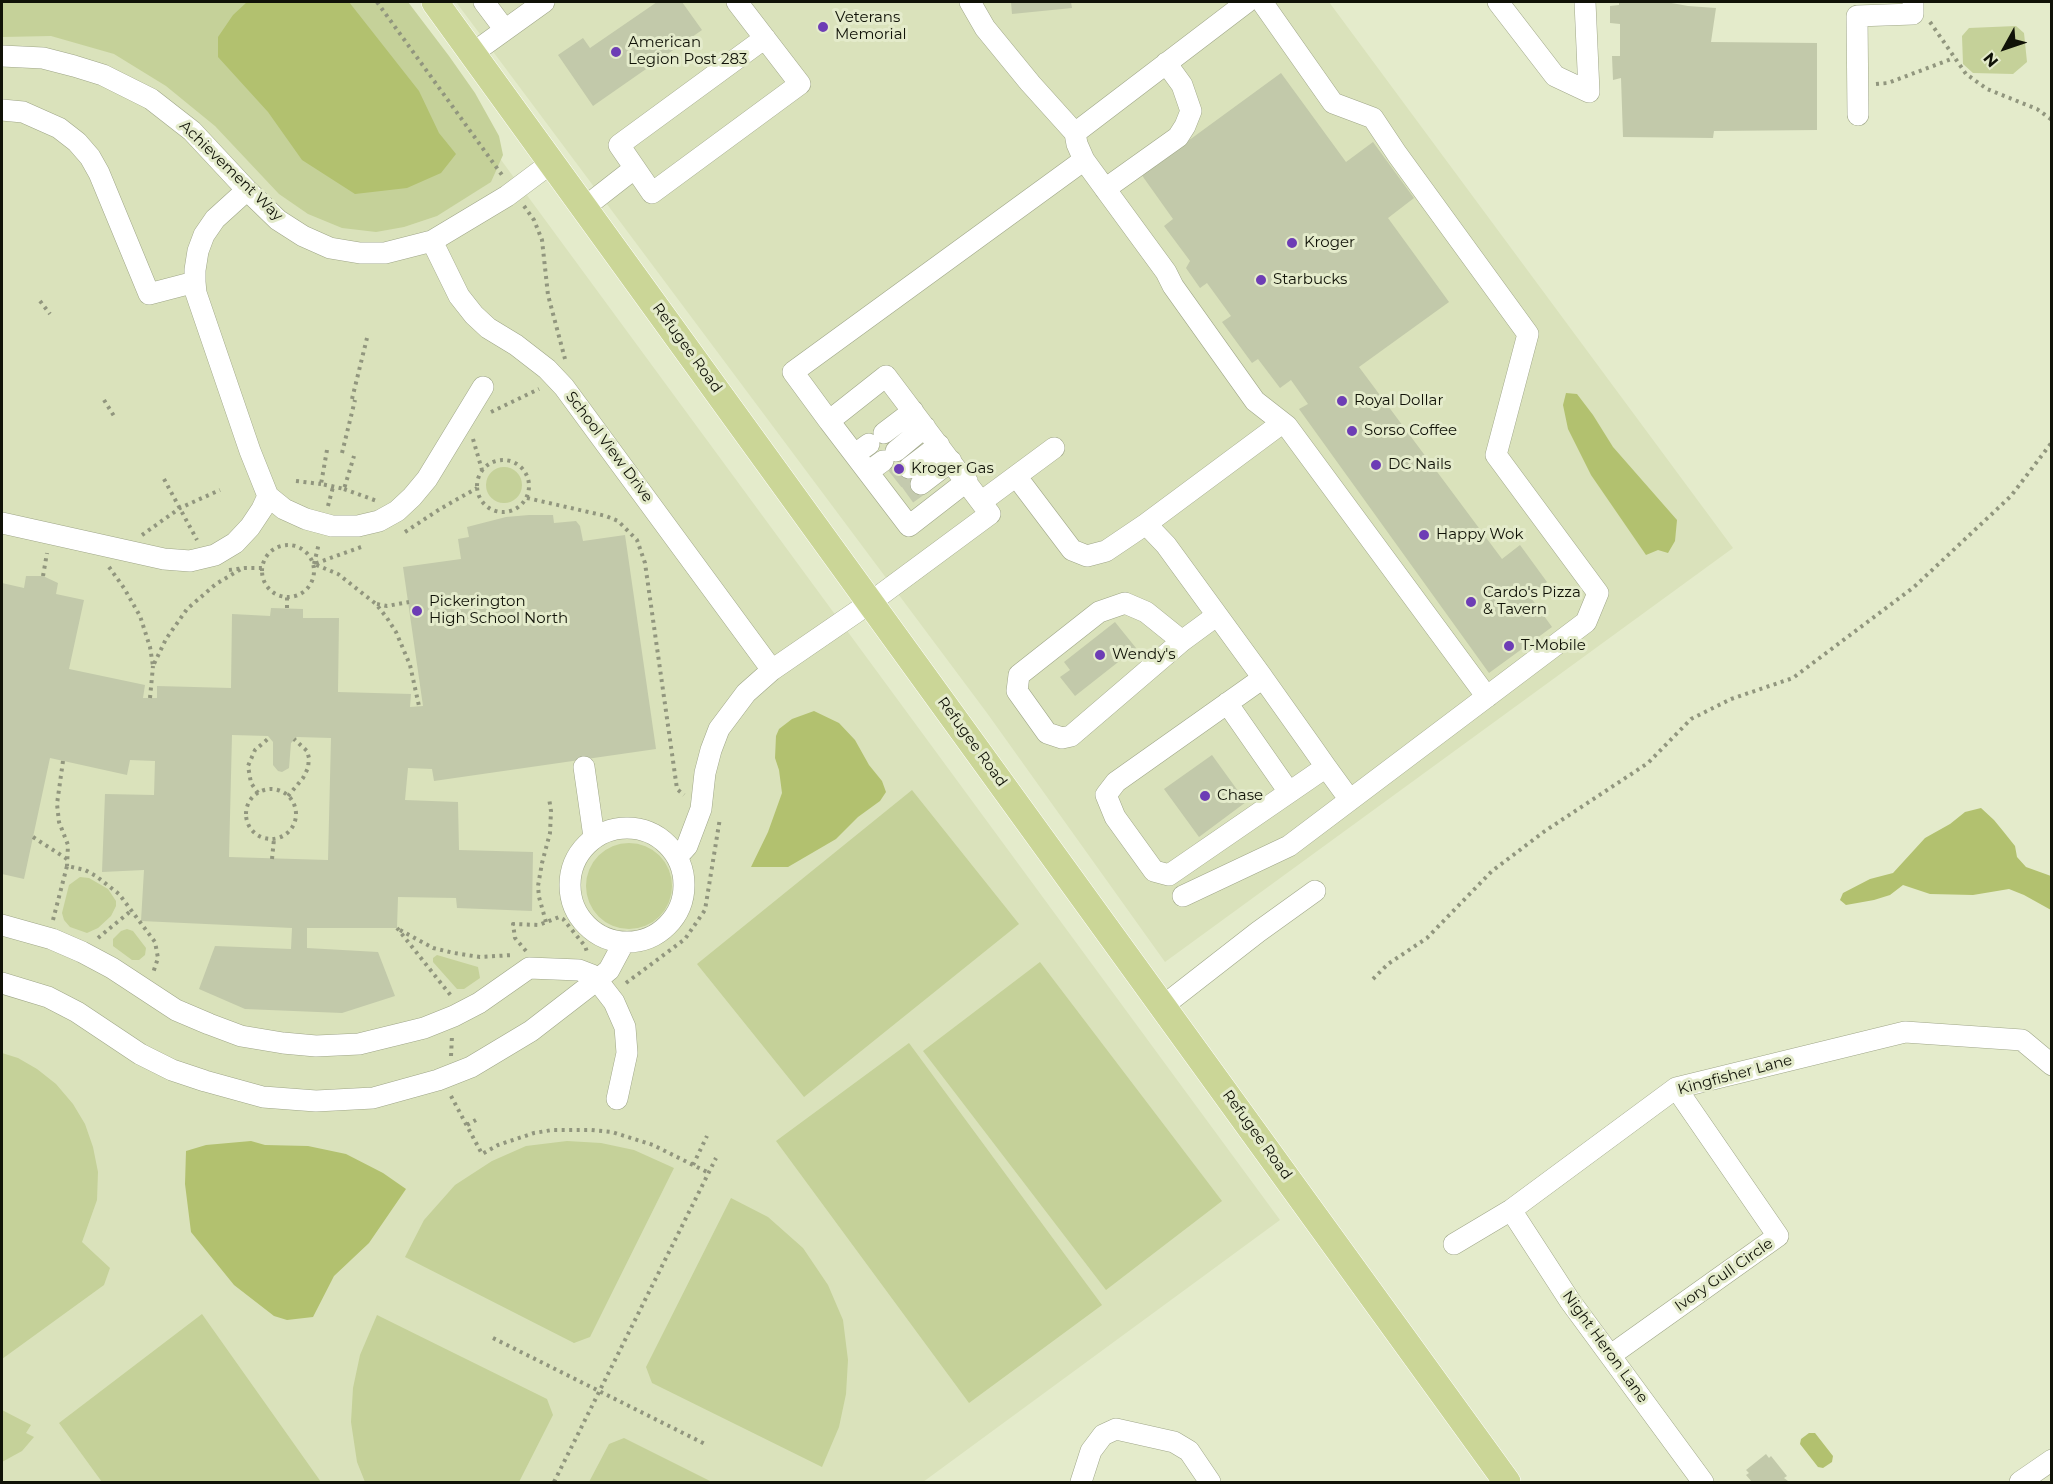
<!DOCTYPE html>
<style>
body{margin:0}
#map{position:relative;width:2053px;height:1484px;overflow:hidden;background:#e4ebcb;font-family:Montserrat,sans-serif}
canvas{display:block}
.frame{position:absolute;inset:0;border:3px solid #101207;pointer-events:none}
.north{position:absolute;left:1975px;top:18px;width:60px;height:60px;-webkit-text-stroke:4px #e4ebcb;paint-order:stroke;rotate:230deg;font-size:16px;font-weight:700;line-height:24px;text-align:center;color:#101207}
.north::after{content:'';display:block;margin:auto;width:21px;height:27px;background:#101207;clip-path:polygon(50% 0,100% 100%,50% 72%,0 100%)}
</style>
<div id="map">
<canvas width="2053" height="1484"></canvas>
<div class="frame"></div>
<div class="north">N</div>
</div>
<script>
const ctx = document.querySelector('canvas').getContext('2d');
ctx.lineJoin = 'round';
function fill(path, color) { ctx.fillStyle = color; ctx.fill(path, 'evenodd'); }
const toPath = rows => new Path2D(rows.map(r => 'M' + r).join(''));
function strokePath(path, color, width, dash) { ctx.strokeStyle = color; ctx.lineWidth = width; ctx.lineCap = dash ? 'butt' : 'round'; ctx.setLineDash(dash || []); ctx.stroke(path); }
function drawText(font, color, halo, rows, align = 'center') {
  ctx.font = font + ' Montserrat,sans-serif'; ctx.lineWidth = 6; ctx.setLineDash([]); ctx.textBaseline = 'middle'; ctx.strokeStyle = halo; ctx.fillStyle = color; for (const [text, x, y, turn = 0] of rows) {
    ctx.save(); ctx.translate(x, y); ctx.rotate((+turn || 0) * Math.PI / 180); ctx.textAlign = isNaN(turn) ? turn : align; if (halo) ctx.strokeText(text, 0, 0); ctx.fillText(text, 0, 0); ctx.restore();
  }
}
fill(toPath([
 [2,2,385,2,1280,1220,923,1482,2,1482],
 [456,2,1329,2,1733,548,1165,962,987,713]
]), '#dae2bb');
fill(toPath([
 [2,2,408,2,449,56,475,93,499,136,503,155,491,182,437,216,404,227,376,232,342,228,308,214,279,194,215,126,166,86,114,54,51,36,2,37],
 [2016,26,2024,33,2027,62,2013,74,1973,73,1963,64,1962,36,1969,28],
 '486 485a18 18 0 1 1 36 0a18 18 0 1 1-36 0Z',
 [912,790,1019,924,804,1097,697,964],
 '586 886a43 43 0 1 1 86 0a43 43 0 1 1-86 0Z',
 [80,877,89,878,108,889,116,901,116,906,111,916,98,928,87,933,70,927,64,920,62,913,69,885],
 [127,929,133,931,146,948,145,955,139,960,132,960,113,946,113,939,121,931],
 [437,955,478,967,480,978,464,989,457,989,433,962,433,958],
 [1040,962,1222,1201,1106,1290,923,1051],
 [909,1043,1102,1305,969,1403,776,1141],
 [2,1053,18,1058,37,1069,56,1084,73,1104,85,1124,93,1147,98,1172,97,1200,82,1242,110,1268,104,1285,2,1359],
 [567,1141,601,1143,634,1150,674,1168,590,1337,574,1343,405,1257,424,1220,455,1185,492,1161,526,1146],
 [731,1198,768,1217,803,1248,828,1285,843,1320,848,1360,846,1394,839,1427,822,1467,652,1383,646,1367],
 [202,1314,321,1482,102,1482,59,1423],
 [377,1315,547,1399,553,1415,519,1482,365,1482,357,1462,351,1422,353,1388,360,1355],
 [2,1410,31,1425,26,1433,34,1437,22,1451,2,1462],
 [624,1438,712,1482,589,1482,609,1444]
]), '#c5d199');
fill(toPath([
 [247,2,349,2,419,91,439,133,456,154,441,173,407,188,355,194,302,160,268,112,218,57,218,37,233,15],
 [1566,393,1577,394,1593,415,1613,447,1677,520,1675,541,1668,553,1658,550,1646,555,1591,475,1568,429,1563,405],
 [814,711,839,723,855,740,869,765,882,781,886,792,880,801,858,817,836,839,788,867,751,867,768,832,782,793,779,770,775,758,776,736,779,729,792,719],
 [1981,808,1994,820,2003,831,2015,846,2017,857,2026,867,2051,876,2051,910,2024,895,2009,889,1973,895,1930,894,1903,885,1890,895,1874,900,1846,905,1840,900,1843,893,1870,879,1893,873,1925,838,1950,824,1965,812],
 [251,1141,265,1145,308,1146,346,1154,383,1173,406,1189,369,1243,334,1276,313,1317,287,1320,274,1316,234,1285,191,1232,185,1184,186,1151,206,1145],
 [1809,1433,1815,1433,1833,1456,1832,1462,1823,1468,1818,1467,1800,1444,1801,1439]
]), '#b2c16f');
fill(toPath([
 [657,2,682,2,702,30,593,106,558,55,583,38,590,48],
 [1011,2,1071,2,1072,8,1012,14],
 [1619,2,1666,2,1688,6,1716,8,1711,42,1817,43,1817,130,1714,131,1713,138,1623,137,1621,78,1613,80,1612,56,1620,56,1620,24,1610,23,1610,6,1619,5],
 [1281,73,1346,162,1373,142,1414,198,1388,218,1449,302,1359,367,1502,559,1520,545,1547,582,1529,595,1552,627,1489,673,1299,409,1308,404,1291,380,1280,388,1258,359,1252,363,1222,322,1231,316,1207,283,1200,288,1186,268,1190,261,1164,226,1173,219,1141,174,1152,143,1165,133,1177,149],
 [529,515,553,515,554,523,576,521,580,526,583,541,625,535,656,749,434,781,432,769,408,768,405,800,458,802,459,850,533,852,532,911,457,908,456,898,398,897,397,928,307,928,307,948,378,952,395,996,342,1013,245,1009,199,989,215,946,291,949,292,928,141,921,144,870,102,872,105,794,154,795,155,761,130,760,127,775,50,758,24,879,2,874,2,583,24,588,26,576,43,576,58,583,56,594,84,600,69,669,145,685,143,698,157,698,157,686,231,688,232,614,270,616,271,608,303,609,303,618,339,618,338,692,411,694,410,707,423,706,403,567,461,559,458,539,469,537,467,527,506,517],
 [232,735,268,736,273,742,273,765,278,771,282,772,289,768,291,743,297,737,331,738,328,860,229,857],
 [1115,622,1136,648,1075,696,1060,677,1070,670,1064,662],
 [1212,755,1246,802,1199,837,1164,789],
 [1766,1454,1769,1458,1771,1456,1787,1476,1784,1478,1788,1481,1786,1482,1752,1482,1746,1475,1749,1473,1746,1470]
]), '#c2c9aa');
strokePath(toPath([
 [895,479,909,468],
 [907,494,921,484]
]), '#c4caae', 21, [21, 10]);
const minor = toPath([
 [484,2,505,30],
 [737,2,800,84,652,193,619,145,765,38],
 [970,2,985,28,1030,83,1075,133,1077,144,1084,160,1166,272,1173,286,1255,401,1287,426,1487,697],
 [1498,2,1555,76,1589,92,1585,2],
 [473,53,544,2],
 [2,56,43,58,74,66,103,75,151,99,192,131,247,190,278,220,303,236,330,248,360,253,385,253,432,241,507,196,551,163],
 [2,110,23,112,59,128,77,142,90,157,99,173,149,294,195,282],
 [1858,115,1857,16,1913,14,1913,2],
 [1075,133,1247,2],
 [1105,189,1178,137,1185,126,1191,111,1182,85,1166,63],
 [247,190,215,219,204,235,198,251,195,270,195,282,196,293,250,451,268,496,284,509,306,519,332,526,358,526,379,521,397,511,412,497,427,479,483,387],
 [585,207,635,168],
 [432,241,459,296,474,315,488,328,516,345,547,369,564,387,772,670],
 [829,421,909,526,967,481],
 [884,433,913,411],
 [896,451,925,427],
 [855,454,869,444],
 [909,468,939,445],
 [868,472,883,461],
 [1016,476,1072,550,1087,556,1106,551,1146,524,1166,545,1263,678],
 [921,484,951,461],
 [981,502,1054,448],
 [2,523,164,559,190,561,215,555,235,543,250,527,262,509,268,496],
 [1146,524,1282,423],
 [1182,641,1146,612,1125,603,1099,612,1019,675,1017,691,1047,733,1062,738,1071,736,1182,641,1216,616],
 [1227,703,1289,792],
 [584,767,594,837],
 [1326,767,1169,875,1154,871,1115,817,1106,795,1116,782,1263,678,1312,747,1326,767,1350,800],
 '570 885a57 57 0 1 1 114 0a57 57 0 1 1-114 0Z',
 [677,857,687,846,701,809,705,773,711,750,719,729,746,693,772,670,871,602,990,514,886,376,829,421,793,372,1084,160],
 [1183,896,1289,846,1586,622,1598,593,1496,455,1528,334,1397,154,1373,118,1333,103,1262,2],
 [2,925,52,939,82,952,112,968,176,1010,209,1024,241,1036,283,1043,316,1046,359,1044,424,1028,454,1016,479,1003,529,968,579,970,592,975,597,980,531,1031,471,1067,438,1080,373,1098,316,1101,263,1097,205,1081,172,1070,140,1054,77,1012,48,997,2,983],
 [1163,1006,1258,932,1315,891],
 [617,1099,627,1053,625,1027,614,1002,597,980,609,970,624,942],
 [1511,1210,1570,1301,1703,1482],
 [1454,1244,1511,1210,1676,1088,1905,1032,2022,1040,2052,1065],
 [1611,1355,1778,1236,1676,1088],
 [1081,1482,1091,1451,1103,1435,1116,1429,1174,1442,1189,1451,1210,1482],
 [2020,1482,2052,1460]
]);
const major = toPath([
 [435,2,1507,1482]
]);
strokePath(minor, '#9fa688', 22);
strokePath(major, '#fff', 28);
strokePath(toPath([
 [377,2,502,175],
 [1930,22,1966,74,1987,89,2037,109,2052,120],
 [1876,84,1888,83,1954,58],
 [524,206,534,220,542,240,548,295,565,359],
 [40,301,50,314],
 [352,399,367,338],
 [104,400,114,416],
 [491,412,539,389],
 [473,439,482,470],
 [327,450,321,484,331,486,344,489,354,456],
 [342,453,355,400],
 '477 486a26 26 0 1 1 52 0a26 26 0 1 1-52 0Z',
 [164,479,197,540],
 [296,481,321,484],
 [344,489,377,501],
 [527,498,606,516,618,521,637,540,645,563,677,789,684,795],
 [328,506,333,487],
 [405,532,440,509,477,488],
 [142,535,180,508,220,490],
 '262 571a26 26 0 1 1 52 0a26 26 0 1 1-52 0Z',
 [361,547,314,564,338,574,376,604,387,618,396,632,410,665,419,706],
 [314,564,319,543],
 [109,567,124,588,140,616,150,647,153,666,166,639,187,609,216,584,241,569],
 [229,570,245,568,262,568],
 [43,576,47,553],
 [377,604,387,606,409,602],
 [287,608,287,597],
 [150,698,153,666],
 [63,761,57,804,59,822,68,845,67,866],
 '246 814a25 25 0 1 1 50 0a25 25 0 1 1-50 0Z',
 [258,793,251,783,248,766,255,750,269,738],
 [288,796,303,778,308,768,309,758,307,751,294,739],
 [33,837,67,859],
 [272,859,274,839],
 [53,920,67,866,85,870,96,876,119,894,155,942,158,958,153,973],
 [546,922,539,897,538,886,542,863,550,833,551,811,549,798],
 [397,928,452,997],
 [400,930,433,948,454,953,480,957,513,955],
 [98,938,132,910],
 [526,951,515,938,513,924,539,925,559,917,563,919,585,946,587,952],
 [1373,979,1388,964,1427,938,1492,871,1545,831,1648,763,1691,719,1731,699,1793,678,1914,587,2011,496,2052,442],
 [626,983,685,939,705,910,720,818],
 [451,1056,452,1036],
 [451,1096,482,1154,498,1145,534,1133,552,1130,591,1130,612,1132,653,1145,709,1173],
 [467,1125,476,1120],
 [693,1165,707,1136],
 [493,1338,707,1445],
 [554,1482,716,1158]
]), '#91967e', 4, [3, 4.5]);
strokePath(minor, '#fff', 21);
strokePath(major, '#cbd697', 27);
for (const [x, y, r, color] of [
 [823,27,6,"#6d3db5"],
 [616,52,6,"#6d3db5"],
 [1292,243,6,"#6d3db5"],
 [1261,280,6,"#6d3db5"],
 [1342,401,6,"#6d3db5"],
 [1352,431,6,"#6d3db5"],
 [1376,465,6,"#6d3db5"],
 [899,469,6,"#6d3db5"],
 [1424,535,6,"#6d3db5"],
 [1471,602,6,"#6d3db5"],
 [417,611,6,"#6d3db5"],
 [1509,646,6,"#6d3db5"],
 [1100,655,6,"#6d3db5"],
 [1205,796,6,"#6d3db5"]
]) { const dot = new Path2D(); dot.arc(x, y, r, 0, 2 * Math.PI); ctx.fillStyle = color; ctx.fill(dot); strokePath(dot, '#e4ebcb', 2); }
drawText('15px', '#101207', '#e4ebcb', [
 ["Veterans",835,18],
 ["Memorial",835,35],
 ["American",628,43],
 ["Legion Post 283",628,60],
 ["Kroger",1304,243],
 ["Starbucks",1273,280],
 ["Royal Dollar",1354,401],
 ["Sorso Coffee",1364,431],
 ["DC Nails",1388,465],
 ["Kroger Gas",911,469],
 ["Happy Wok",1436,535],
 ["Cardo's Pizza",1483,593],
 ["& Tavern",1483,610],
 ["Pickerington",429,602],
 ["High School North",429,619],
 ["T-Mobile",1521,646],
 ["Wendy's",1112,655],
 ["Chase",1217,796]
], 'left');
drawText('15px', '#101207', '#e4ebcb', [
 ["Achievement Way",231,171,44],
 ["Refugee Road",687,348,54],
 ["School View Drive",609,447,53],
 ["Refugee Road",972,742,54],
 ["Kingfisher Lane",1735,1075,-15],
 ["Refugee Road",1257,1135,54],
 ["Ivory Gull Circle",1724,1275,-35],
 ["Night Heron Lane",1605,1347,54]
]);
</script>
